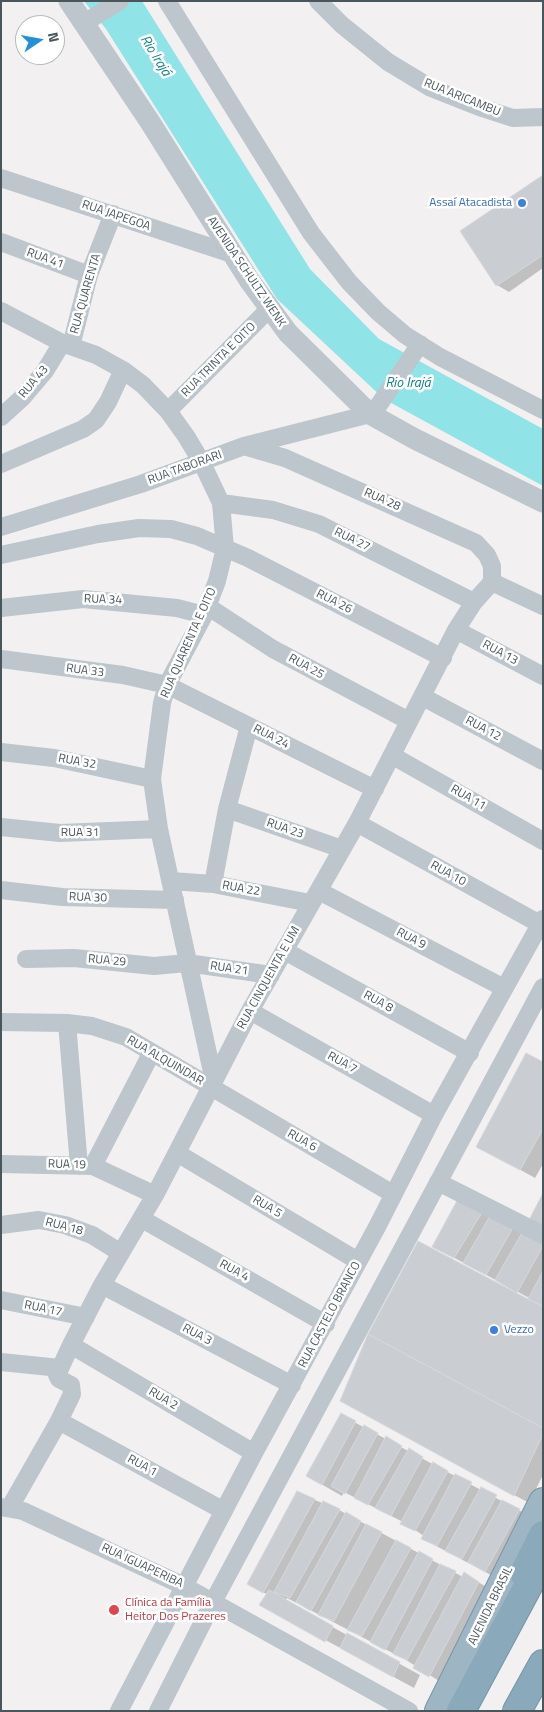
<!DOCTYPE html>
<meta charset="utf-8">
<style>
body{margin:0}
#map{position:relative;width:544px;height:1712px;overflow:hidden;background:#f2f0f0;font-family:"Titillium Web",sans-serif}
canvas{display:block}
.frame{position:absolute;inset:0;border:2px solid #49565c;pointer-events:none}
.north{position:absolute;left:15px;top:15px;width:50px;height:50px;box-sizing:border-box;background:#fff;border:1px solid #b6bbbe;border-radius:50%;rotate:78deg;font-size:14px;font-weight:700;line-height:20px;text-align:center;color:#49565c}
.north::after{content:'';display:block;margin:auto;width:18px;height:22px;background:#2390d8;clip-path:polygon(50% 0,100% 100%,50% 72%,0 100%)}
</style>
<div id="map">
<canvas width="544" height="1712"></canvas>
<div class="frame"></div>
<div class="north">N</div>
</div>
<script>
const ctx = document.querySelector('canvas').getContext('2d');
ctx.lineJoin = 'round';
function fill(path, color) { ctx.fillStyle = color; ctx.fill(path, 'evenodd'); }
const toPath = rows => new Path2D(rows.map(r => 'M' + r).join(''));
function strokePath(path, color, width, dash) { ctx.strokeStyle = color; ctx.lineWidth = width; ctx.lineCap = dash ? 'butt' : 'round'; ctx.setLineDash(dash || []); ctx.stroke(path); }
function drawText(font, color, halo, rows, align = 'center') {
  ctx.font = font + ' "Titillium Web",sans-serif'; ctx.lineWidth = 5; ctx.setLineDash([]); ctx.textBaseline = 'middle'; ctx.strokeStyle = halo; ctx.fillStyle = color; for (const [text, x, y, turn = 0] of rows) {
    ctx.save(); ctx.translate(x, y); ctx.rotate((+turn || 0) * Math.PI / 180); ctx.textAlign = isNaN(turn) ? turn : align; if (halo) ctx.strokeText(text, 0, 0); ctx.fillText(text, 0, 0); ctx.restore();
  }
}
fill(toPath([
 [84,1,142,1,310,269,379,339,543,429,543,486,384,399,277,299,106,29]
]), '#90e3e7');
fill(toPath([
 [543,176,543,268,509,292,497,285,461,231],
 [543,1063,543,1164,535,1178,492,1154],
 [460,1199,543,1243,543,1475,529,1503,356,1409,533,1300,434,1247],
 [341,1415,539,1521,506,1583,423,1539,424,1536,403,1522,344,1492,342,1496,307,1476],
 [298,1493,339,1510,463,1577,464,1574,499,1594,450,1688,406,1660,287,1598,285,1601,420,1675,414,1688,261,1605,268,1595,249,1584]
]), '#0003');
const building = toPath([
 [543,175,543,255,496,286,460,231,543,175],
 [526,1053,543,1062,543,1129,520,1170,476,1147,526,1053],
 [542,1195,543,1195,543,1230,528,1222,542,1195],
 [459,1197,483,1211,454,1258,432,1247,459,1197],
 [491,1214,514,1226,486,1275,463,1263,491,1214],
 [523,1231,543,1242,543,1246,517,1293,495,1280,523,1231],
 [418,1241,543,1307,543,1428,368,1334,418,1241],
 [543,1271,543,1306,528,1299,543,1271],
 [368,1334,543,1428,543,1434,514,1496,340,1401,368,1334],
 [341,1413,356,1421,322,1485,306,1476,341,1413],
 [364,1425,378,1433,345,1494,331,1486,364,1425],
 [386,1436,402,1446,368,1505,354,1498,386,1436],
 [409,1448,423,1457,391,1516,375,1508,409,1448],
 [433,1462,448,1471,415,1531,400,1524,433,1462],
 [455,1474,472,1482,437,1546,421,1539,455,1474],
 [481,1487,497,1495,462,1559,445,1551,481,1487],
 [297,1491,315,1499,263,1593,247,1584,297,1491],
 [502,1500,520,1509,485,1572,468,1562,502,1500],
 [323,1501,340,1509,290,1598,274,1592,323,1501],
 [346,1512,361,1521,311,1611,296,1602,346,1512],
 [366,1524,382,1532,334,1621,318,1615,366,1524],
 [396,1540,411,1548,362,1636,347,1630,396,1540],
 [419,1551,433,1559,385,1650,370,1642,419,1551],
 [440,1564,456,1571,407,1660,393,1654,440,1564],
 [464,1572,479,1582,429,1677,413,1668,464,1572],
 [269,1590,333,1626,325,1642,259,1605,269,1590],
 [347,1633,400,1662,393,1677,340,1648,347,1633]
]);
fill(building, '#caced2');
strokePath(building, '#d4d7db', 1);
const trunk = toPath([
 [439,1711,543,1502]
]);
const motorway = toPath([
 [524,1573,543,1535],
 [461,1711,543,1558],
 [517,1711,543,1664]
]);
strokePath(trunk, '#7595a7', 30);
strokePath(motorway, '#7595a7', 30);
strokePath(toPath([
 [167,1,311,233,349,282,378,312,405,335,440,357,543,410],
 [318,1,342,25,388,62,431,88,479,107,513,118,543,117],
 [84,23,120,1],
 [1,178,232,254],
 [1,242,89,275],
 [1,311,62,343,96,355,123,370,143,385,168,411,186,436,201,461,221,503,225,548,217,581,204,615,167,685,162,703,152,779,159,829,214,1081],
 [71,346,89,275,113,214],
 [168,411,269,309],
 [372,415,420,344],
 [1,417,23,397,45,371,62,343],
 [244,446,285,458,476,543,487,555,492,566,492,582],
 [1,464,83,429,96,420,108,402,123,370],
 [221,503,273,510,319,524,474,602],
 [1,527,141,484,244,446,370,414],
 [1,555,98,534,139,528,171,529,197,536,248,558,443,658],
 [492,582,543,606],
 [207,606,273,649,409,721],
 [1,608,83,599,177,608,204,615],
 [456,630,543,676],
 [1,659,123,675,167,685,375,789],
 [423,697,543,761],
 [1,752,54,758,152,779],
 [393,756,543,841],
 [227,809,342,849],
 [357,823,540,924],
 [1,827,60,833,159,829],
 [171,881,213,884,310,903],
 [213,884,227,809,249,726],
 [1,890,62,897,175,900],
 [319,891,504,988],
 [285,951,470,1053],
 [26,959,74,958,154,966,187,963,271,975],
 [250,1011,434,1115],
 [1,1022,67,1023,92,1026,126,1037,393,1194],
 [67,1023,79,1166],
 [177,1153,358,1261],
 [1,1164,93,1166,155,1195],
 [93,1166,151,1054],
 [438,1182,543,1235],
 [142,1219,326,1324],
 [1,1225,39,1220,65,1225,92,1235,121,1253],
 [102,1285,292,1385],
 [1,1300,86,1317],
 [71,1345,254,1453],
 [1,1362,60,1368],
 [59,1421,224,1511],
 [1,1507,23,1511,184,1586,409,1711],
 [10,1507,59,1421,72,1394,71,1385,59,1379,57,1375,71,1345,102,1285,155,1195,250,1011,357,823,456,630,474,602,492,582],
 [119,1711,254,1453,377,1227,434,1115,543,919],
 [158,1711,213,1602,543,987]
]), '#bcc6cc', 18);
strokePath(toPath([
 [69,1,150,122,249,280,288,333,370,414,415,439,543,502]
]), '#bcc6cc', 21);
strokePath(trunk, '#9eb6c4', 28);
strokePath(motorway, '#8aaabb', 28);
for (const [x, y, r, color] of [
 [522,203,5,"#3f7fe0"],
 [494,1330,5,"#3f7fe0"],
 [114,1610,6,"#e0444e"]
]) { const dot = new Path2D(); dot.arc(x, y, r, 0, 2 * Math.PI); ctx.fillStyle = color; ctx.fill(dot); strokePath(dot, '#fff', 2); }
drawText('12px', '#49565c', '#fff', [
 ["RUA ARICAMBU",462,98,22],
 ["RUA JAPEGOA",116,216,19],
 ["RUA 41",45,259,20],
 ["AVENIDA SCHULTZ WENK",246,272,56],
 ["RUA QUARENTA",86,294,-74],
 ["RUA TRINTA E OITO",219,360,-45],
 ["RUA 43",34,382,-50],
 ["RUA TABORARI",185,468,-20],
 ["RUA 28",382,500,24],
 ["RUA 27",352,540,26],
 ["RUA 34",103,600,2],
 ["RUA 26",334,602,27],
 ["RUA QUARENTA E OITO",189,643,-66],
 ["RUA 13",500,653,28],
 ["RUA 25",306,667,29],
 ["RUA 33",85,671,7],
 ["RUA 12",483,729,28],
 ["RUA 24",271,737,27],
 ["RUA 32",77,762,10],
 ["RUA 11",468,798,30],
 ["RUA 23",285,829,19],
 ["RUA 31",80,833],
 ["RUA 10",448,874,29],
 ["RUA 22",241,889,10],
 ["RUA 30",88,898,2],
 ["RUA 9",411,939,28],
 ["RUA 29",107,961,5],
 ["RUA 21",229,969,8],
 ["RUA CINQUENTA E UM",269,978,-61],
 ["RUA 8",378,1002,29],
 ["RUA ALQUINDAR",165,1061,30],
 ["RUA 7",342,1063,29],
 ["RUA 6",302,1141,30],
 ["RUA 19",67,1165,1],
 ["RUA 5",267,1207,31],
 ["RUA 18",64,1227,15],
 ["RUA 4",234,1271,29],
 ["RUA 17",43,1309,12],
 ["RUA CASTELO BRANCO",330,1315,-62],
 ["RUA 3",197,1335,28],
 ["RUA 2",163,1399,31],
 ["RUA 1",142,1466,29],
 ["RUA IGUAPERIBA",142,1566,25],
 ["AVENIDA BRASIL",491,1606,-64]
]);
drawText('12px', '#366cbe', '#fff', [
 ["Assaí Atacadista",512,203],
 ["Vezzo",504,1330,"left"]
], 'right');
drawText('12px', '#be3a42', '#fff', [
 ["Clínica da Família",125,1603],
 ["Heitor Dos Prazeres",125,1617]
], 'left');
drawText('italic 14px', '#138186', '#fff', [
 ["Rio Irajá",155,56,58],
 ["Rio Irajá",408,384]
]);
</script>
